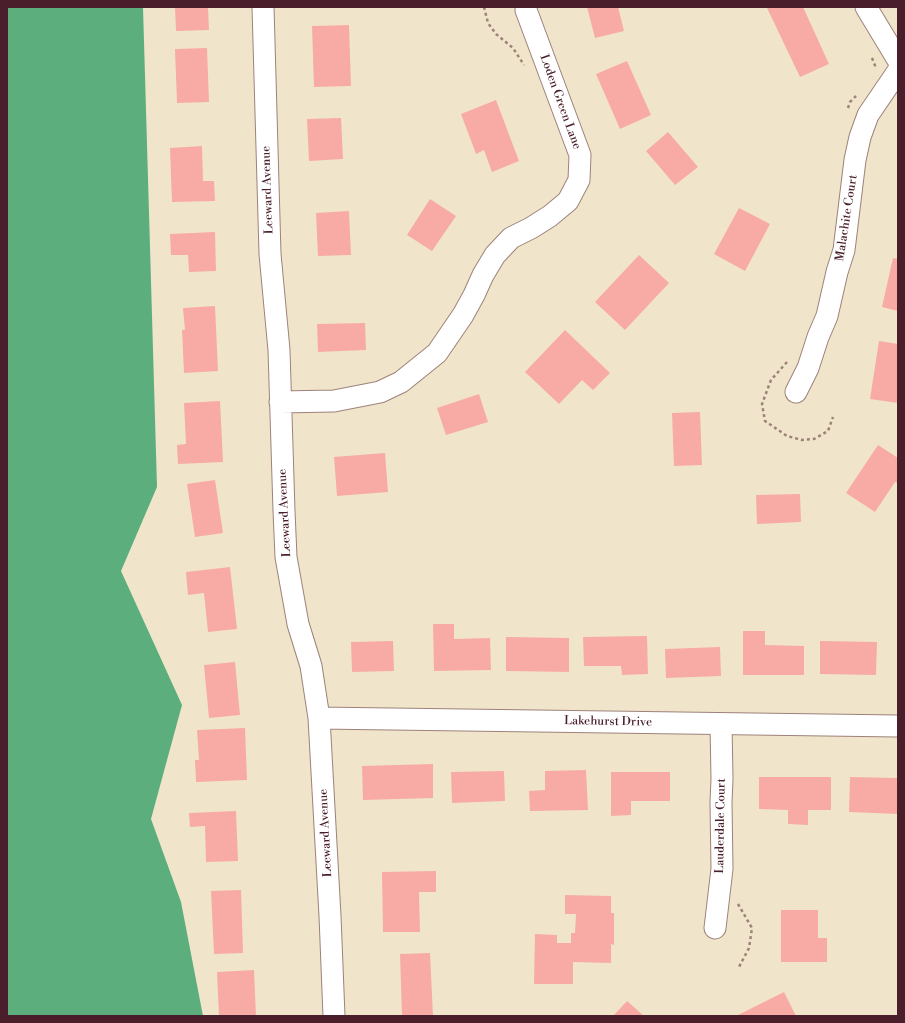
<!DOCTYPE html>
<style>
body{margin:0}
#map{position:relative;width:905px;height:1023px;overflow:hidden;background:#f0e5ca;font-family:"Libre Bodoni",serif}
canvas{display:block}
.frame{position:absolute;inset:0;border:8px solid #4a1f2b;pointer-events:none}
</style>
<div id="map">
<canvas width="905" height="1023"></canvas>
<div class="frame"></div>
</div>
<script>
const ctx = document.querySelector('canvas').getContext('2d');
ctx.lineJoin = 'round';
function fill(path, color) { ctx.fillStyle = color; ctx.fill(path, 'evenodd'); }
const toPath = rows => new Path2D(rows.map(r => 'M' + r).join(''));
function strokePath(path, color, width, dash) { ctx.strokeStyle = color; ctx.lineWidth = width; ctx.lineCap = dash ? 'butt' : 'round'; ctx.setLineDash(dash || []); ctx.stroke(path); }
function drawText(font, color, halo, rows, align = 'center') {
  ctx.font = font + ' "Libre Bodoni",serif'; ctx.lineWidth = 4; ctx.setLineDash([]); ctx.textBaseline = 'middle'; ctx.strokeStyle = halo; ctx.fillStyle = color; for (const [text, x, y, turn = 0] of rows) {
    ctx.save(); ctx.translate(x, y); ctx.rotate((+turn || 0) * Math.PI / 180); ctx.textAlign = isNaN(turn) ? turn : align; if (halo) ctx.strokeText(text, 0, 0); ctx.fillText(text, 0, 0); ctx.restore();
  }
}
fill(toPath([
 [7,7,143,7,157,487,121,571,182,705,151,819,181,902,203,1016,7,1016]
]), '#5caf7c');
fill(toPath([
 [175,7,208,7,209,30,176,31],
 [587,7,618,7,624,31,595,38],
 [769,7,803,7,829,64,800,77,767,8],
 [349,25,351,86,314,87,312,26],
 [207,48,209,102,177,103,175,49],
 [627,61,651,115,620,129,596,74],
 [496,100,519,161,492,172,484,150,476,154,461,114],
 [341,118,343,159,309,161,307,119],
 [668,132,698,167,675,185,646,151],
 [202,146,203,181,214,181,215,201,172,202,170,148],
 [430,199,456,216,432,251,407,235],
 [739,208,770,224,745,271,714,254],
 [349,211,351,255,318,256,316,213],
 [215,232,216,271,189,272,188,255,171,255,170,234],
 [639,255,669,283,625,330,595,302],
 [893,258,898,259,898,311,882,307],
 [215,306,218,371,184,373,182,330,185,330,183,308],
 [365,323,366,350,318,352,317,324],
 [565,330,610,373,593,390,582,380,559,404,525,372],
 [879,341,898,344,898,403,870,399],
 [479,394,488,422,446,435,437,408],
 [220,401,223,462,178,464,177,445,186,444,184,403],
 [700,412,702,465,674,466,672,413],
 [878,445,898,458,898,483,895,482,875,512,846,493],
 [385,453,388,492,337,496,334,457],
 [215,480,223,533,195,537,187,484],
 [800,494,801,522,757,524,756,495],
 [230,567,237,629,208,632,204,593,188,595,186,572],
 [433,624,454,624,454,639,490,638,491,670,434,671],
 [743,631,765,631,765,645,804,646,804,675,743,675],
 [647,636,648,674,622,675,621,666,584,666,583,637],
 [506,637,569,638,569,672,506,671],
 [393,641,394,671,352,672,351,642],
 [820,641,877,642,876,675,820,674],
 [720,647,721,676,666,678,665,649],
 [235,662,240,715,209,718,204,665],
 [245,728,247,780,196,782,195,760,199,760,197,730],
 [433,764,433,798,363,800,362,766],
 [586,770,588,810,530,811,529,791,545,790,545,771],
 [504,771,505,801,452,803,451,772],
 [611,772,670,772,670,801,631,801,631,815,611,816],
 [759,777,831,777,831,810,808,810,808,825,788,824,788,810,759,809],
 [850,777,898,778,898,814,849,812],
 [236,811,238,861,206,862,205,826,190,827,189,813],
 [436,871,436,892,419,892,420,932,383,932,382,872],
 [241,890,243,953,214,954,211,891],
 [565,895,611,896,611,913,614,913,614,945,611,944,611,963,573,962,573,984,534,984,535,934,557,935,557,943,571,943,571,933,575,933,576,914,565,914],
 [781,910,818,910,818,938,827,938,827,962,781,962],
 [430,953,433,1016,402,1016,400,954],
 [254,970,256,1016,219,1016,217,972],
 [784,992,796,1016,736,1016],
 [627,1001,644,1016,613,1016]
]), '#f8aba4');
const street = toPath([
 [263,7,270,254,279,350,284,511,286,557,298,624,311,666,319,718,330,916,334,1016],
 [866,7,898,60],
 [796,392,808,368,818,337,827,316,837,272,844,250,855,160,860,137,868,115,898,71],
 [280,402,334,401,380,392,401,382,437,353,463,315,474,295,483,275,495,255,511,238,531,228,550,216,568,201,579,180,580,155,526,10],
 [319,718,898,726],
 [715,928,722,869,721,802,722,779,721,724]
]);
strokePath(street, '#9d827a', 23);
strokePath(toPath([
 [484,7,488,23,496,34,513,48,524,65],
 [872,58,876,68],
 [848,108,850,102,856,96],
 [787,362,771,380,762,404,765,421,787,436,802,440,814,439,828,431,833,417],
 [738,904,752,928,749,948,739,967]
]), '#9d827a', 2.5, [3, 3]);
strokePath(street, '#fff', 21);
drawText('12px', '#4a1f2b', '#fff', [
 ["Loden Green Lane",560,102,70],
 ["Leeward Avenue",268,190,-92],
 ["Malachite Court",847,218,-81],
 ["Leeward Avenue",285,513,-93],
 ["Lakehurst Drive",608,722,1],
 ["Lauderdale Court",721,826,-89],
 ["Leeward Avenue",326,833,-93]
]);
</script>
